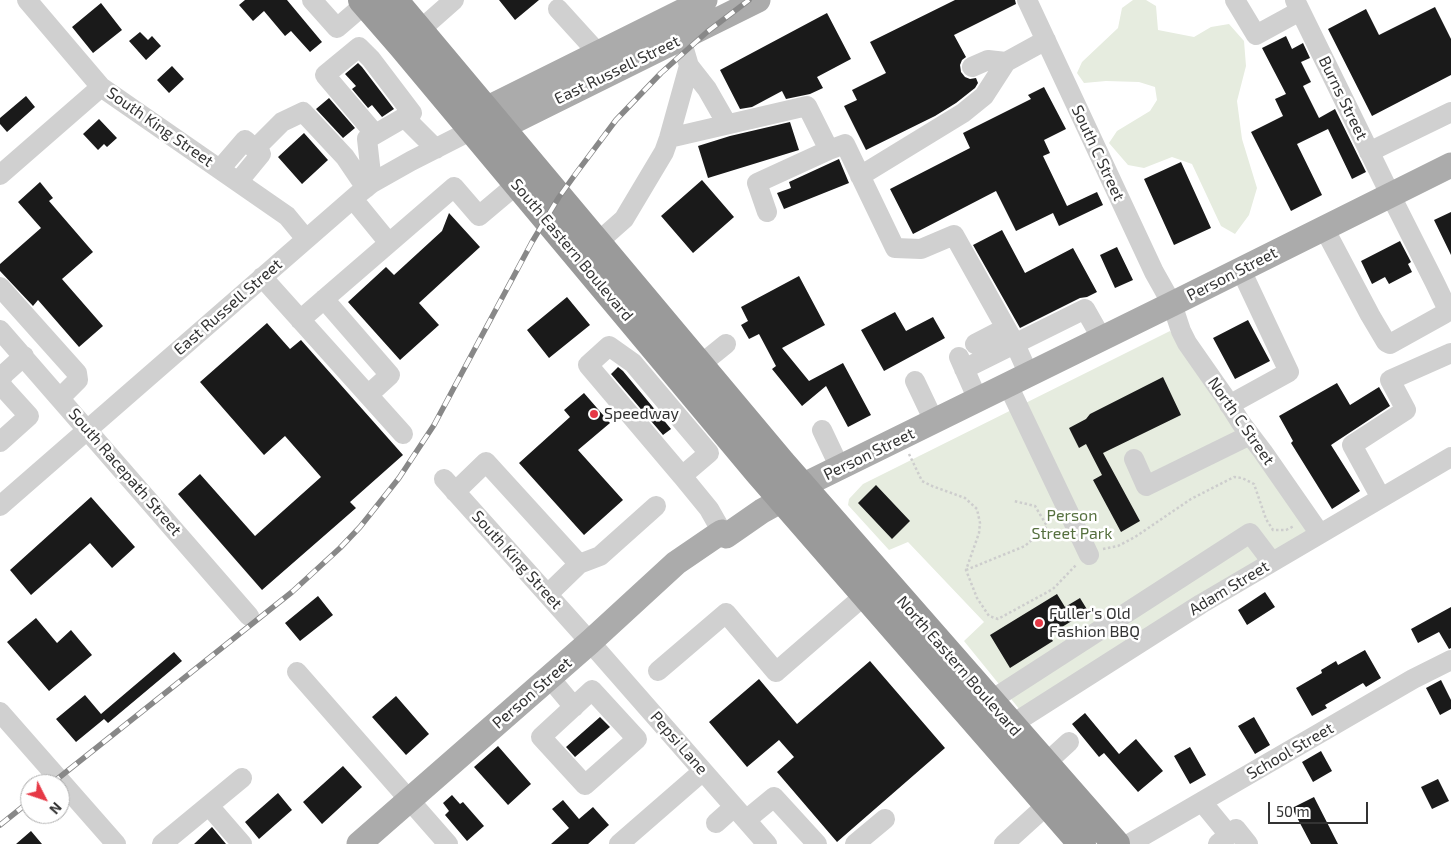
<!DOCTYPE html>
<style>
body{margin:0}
#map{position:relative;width:1451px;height:844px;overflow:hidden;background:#fff;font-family:"Exo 2",sans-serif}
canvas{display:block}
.north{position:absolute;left:20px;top:774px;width:50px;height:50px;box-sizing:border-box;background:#fff;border:1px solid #adadad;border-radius:50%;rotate:131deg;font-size:14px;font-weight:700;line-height:20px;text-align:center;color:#333}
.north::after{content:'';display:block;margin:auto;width:18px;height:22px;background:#e63946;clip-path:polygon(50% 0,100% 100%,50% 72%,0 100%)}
.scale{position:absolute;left:1268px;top:802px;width:100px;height:22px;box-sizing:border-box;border:2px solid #333;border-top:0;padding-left:6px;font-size:15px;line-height:18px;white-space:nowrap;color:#333;-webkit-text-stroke:4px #fff;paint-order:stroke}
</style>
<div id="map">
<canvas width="1451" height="844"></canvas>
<div class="north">N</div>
<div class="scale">50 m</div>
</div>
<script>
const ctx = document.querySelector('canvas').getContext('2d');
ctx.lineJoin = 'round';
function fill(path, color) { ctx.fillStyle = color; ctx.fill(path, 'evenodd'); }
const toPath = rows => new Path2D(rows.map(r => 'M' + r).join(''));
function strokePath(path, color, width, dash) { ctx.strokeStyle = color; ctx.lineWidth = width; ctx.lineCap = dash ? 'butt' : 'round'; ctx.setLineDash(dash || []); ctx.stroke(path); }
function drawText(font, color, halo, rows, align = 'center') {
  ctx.font = font + ' "Exo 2",sans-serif'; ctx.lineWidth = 5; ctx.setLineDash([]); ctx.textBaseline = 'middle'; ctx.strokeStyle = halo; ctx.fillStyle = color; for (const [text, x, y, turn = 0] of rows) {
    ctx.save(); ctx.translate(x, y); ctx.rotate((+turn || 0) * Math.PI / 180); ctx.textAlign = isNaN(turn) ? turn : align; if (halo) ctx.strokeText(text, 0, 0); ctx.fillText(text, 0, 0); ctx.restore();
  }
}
fill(toPath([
 [1133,0,1146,0,1156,6,1158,30,1194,37,1211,27,1229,24,1244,41,1246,66,1237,101,1242,139,1257,188,1249,215,1235,234,1221,226,1192,164,1172,157,1144,168,1128,165,1109,143,1117,131,1150,111,1157,100,1155,87,1139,82,1106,81,1084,83,1077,73,1082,62,1118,28,1122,8],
 [1170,331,1312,530,1020,710,964,641,984,622,908,542,889,550,848,505,849,499,863,484]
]), '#e6ecdf');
fill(toPath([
 [245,0,287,0,322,42,310,52,291,31,285,36,264,11,253,21,239,5],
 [499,0,539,0,515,20],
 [955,0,1015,0,1016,4,954,35,966,57,962,60,960,65,961,72,965,77,970,79,976,78,978,83,975,88,956,103,935,116,866,150,844,106,857,100,852,90,886,73,870,42],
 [101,3,122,30,93,53,72,27],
 [1435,7,1451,39,1451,75,1372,116,1328,29,1366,9,1379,35],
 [827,13,851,59,817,77,823,88,810,94,786,99,782,91,752,107,740,109,720,70],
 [140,32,148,40,152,36,161,46,146,60,129,41],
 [1286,36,1292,49,1303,43,1310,58,1301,62,1311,82,1303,86,1319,118,1335,109,1366,172,1352,179,1328,129,1297,144,1322,195,1291,211,1251,132,1283,116,1275,99,1286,94,1262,48],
 [358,63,362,67,394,109,382,117,372,105,368,108,352,89,356,86,345,74],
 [172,66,184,79,169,93,157,80],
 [1044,87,1066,129,1044,140,1050,153,1043,156,1067,206,1097,192,1103,205,1059,226,1053,213,1016,231,996,191,913,234,890,189,970,148,963,133,1031,99,1028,95],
 [26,96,35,107,7,132,0,124,0,118],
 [329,98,355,128,343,138,316,109],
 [99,119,117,138,107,147,104,144,98,150,83,134],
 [790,122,799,150,708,178,698,146,730,136],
 [304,133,328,160,302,184,278,157],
 [839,159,849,183,784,209,777,193,791,188,789,182],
 [1181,162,1211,228,1174,245,1144,179],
 [702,180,734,217,693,253,661,216],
 [40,182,53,198,49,201,93,252,62,279,103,326,79,347,38,300,33,306,0,271,0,264,41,228,18,202],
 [1451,212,1451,255,1434,220],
 [449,213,480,247,419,303,439,325,400,360,348,302,386,267,394,275,442,231],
 [1002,230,1025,273,1073,248,1097,292,1087,297,1080,298,1020,328,973,245],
 [1400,241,1411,262,1408,264,1412,272,1389,284,1385,277,1372,284,1361,261],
 [1117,247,1133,280,1115,288,1100,255],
 [799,276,825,325,782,348,809,381,843,363,871,415,848,427,826,386,802,406,772,369,776,366,759,334,749,339,741,325,748,321,741,307],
 [567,297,590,325,549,358,527,330],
 [895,312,906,331,933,317,945,338,884,371,861,330],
 [1248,320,1270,361,1235,379,1213,338],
 [267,323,290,349,301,340,403,455,350,502,356,508,262,590,178,494,200,474,255,536,321,477,285,436,264,455,200,382],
 [618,367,623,371,671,429,663,435,611,374],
 [1163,377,1181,415,1103,453,1140,521,1121,532,1093,480,1102,475,1086,444,1079,448,1069,428,1086,419,1090,414],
 [1337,383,1350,405,1379,387,1390,406,1331,445,1360,491,1332,509,1291,443,1293,441,1279,416],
 [584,393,610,423,578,450,623,500,584,535,519,463,570,417,564,410],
 [876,485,910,521,892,539,858,503],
 [91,497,135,547,112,568,90,543,31,595,10,570],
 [1265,592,1275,607,1247,625,1238,610],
 [1057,594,1065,607,1080,598,1088,611,1049,635,1053,641,1010,668,990,635],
 [318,596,333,615,300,641,285,623],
 [1451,607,1451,648,1449,649,1439,632,1418,643,1411,629],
 [36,618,57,643,71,630,92,655,49,691,7,642],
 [1365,650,1381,678,1366,687,1363,683,1325,705,1327,708,1312,716,1296,688,1322,673,1321,670,1336,661,1338,665],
 [174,652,182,661,108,723,104,719,76,742,56,719,85,695,101,714],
 [870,661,945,748,837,842,777,772,794,757,779,740,747,767,709,722,759,679,797,724],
 [1441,680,1451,700,1451,709,1440,715,1426,688],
 [396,696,429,734,406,755,372,717],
 [1085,713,1119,754,1136,739,1163,771,1138,792,1104,753,1099,757,1072,724],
 [600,717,610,727,575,757,566,747],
 [1254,717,1270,745,1255,754,1238,726],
 [498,746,531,784,508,805,474,767],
 [1190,747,1206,775,1190,784,1174,756],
 [1321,751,1332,771,1313,782,1302,762],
 [343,766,362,787,322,824,303,802],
 [1438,779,1449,801,1432,809,1421,787],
 [278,793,292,810,259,839,245,822],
 [452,795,460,804,463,802,484,826,467,841,445,815,449,811,443,803],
 [1314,797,1338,844,1311,844,1292,808],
 [563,800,579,819,593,807,609,825,588,844,551,844,569,828,552,809],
 [212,827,226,844,194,844],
 [31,831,42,844,16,844]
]), '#1a1a1a');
strokePath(toPath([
 [909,454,922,481,932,486,965,498,977,509,980,523,979,533,966,570,977,598,989,616,998,619,1053,589,1077,564],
 [1103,549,1118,546,1135,537,1191,499,1234,477,1242,478,1254,484,1266,519,1273,530,1286,530,1294,526],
 [966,570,1025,546,1047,526,1035,506,1014,501]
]), '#cdcdcd', 2.5, [2.5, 2.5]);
strokePath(toPath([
 [27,0,101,87,287,216,306,239],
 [312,0,337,28,365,4],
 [1027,0,1154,272,1172,304,1181,331,1187,343,1224,396,1241,423,1263,452,1320,534],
 [1235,0,1256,35,1300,11],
 [1295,0,1391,196,1434,281,1446,306,1444,314,1390,344,1386,342,1370,315,1324,228],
 [558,9,598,53],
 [420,30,454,0],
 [689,66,707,89,727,124],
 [972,67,988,60,1006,62],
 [404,117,436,149],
 [669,138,807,106,829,150,757,183,767,212],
 [829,150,845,144,895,248,921,249,954,235,1015,344,1029,375],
 [1369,152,1451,112],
 [220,169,245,140,255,149],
 [0,175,101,87],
 [860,176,963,113,984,96,1006,62,1046,40],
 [238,182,261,154,255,149,282,122,303,112,345,157,366,188],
 [372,183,367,139,412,113,371,59,359,47,325,75,375,134],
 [353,199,389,243],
 [598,242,624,219,664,152,669,138,689,66,681,39],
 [262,277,403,434],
 [0,287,77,373,78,380,60,398],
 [324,299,390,375,368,395],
 [300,320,454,187,479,216,517,184],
 [0,330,249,616],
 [975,344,1006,328],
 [609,346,633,363,709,453,682,476,588,365,609,346],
 [959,357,978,400],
 [700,365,726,344],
 [964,369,1085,309,1102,339],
 [915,381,934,421],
 [0,382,4,374,24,356],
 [0,384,29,416,0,442],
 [1008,385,1089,555],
 [1229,405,1289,372,1241,270],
 [822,430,840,468],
 [1134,459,1146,486,1250,435],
 [682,476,709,509,722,532],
 [444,479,590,642,767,844],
 [455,492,486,462,579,564,548,594],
 [1381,498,1352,445,1406,410,1390,380,1451,353],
 [0,506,357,195,372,183,411,161,472,130],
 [579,564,600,556,656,506],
 [658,671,726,613,776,672,865,595],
 [297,672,448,844],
 [549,677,574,707],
 [592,690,637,739,585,785,541,737,592,690],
 [990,701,1250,533,1272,562],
 [0,712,116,844],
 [1011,725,1201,604,1451,457],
 [1045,764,1069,742],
 [1202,802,1229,835],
 [209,806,242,844],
 [746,820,774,797,817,844],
 [716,823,734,807],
 [162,844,242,778],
 [619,844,703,771],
 [855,844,885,819],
 [1004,844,1048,804],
 [1129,844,1413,679,1451,660],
 [1218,844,1236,829,1248,844]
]), '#d0d0d0', 20);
strokePath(toPath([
 [475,126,486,109,705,0],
 [481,129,502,127,758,0],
 [359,844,590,642,676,563,717,535,722,532,726,536,762,511,782,500,802,486,1172,304,1451,165]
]), '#ababab', 25);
strokePath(toPath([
 [362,0,402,46,758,472,1082,844],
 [394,0,782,463,1116,844]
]), '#9a9a9a', 28);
const rail = toPath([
 [51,784,292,592,340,548,360,527,399,478,434,425,532,242,559,197,577,172,616,120,661,73,707,32,749,0],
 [0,825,30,801]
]);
strokePath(rail, '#888', 5.5);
strokePath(rail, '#fff', 4, [11]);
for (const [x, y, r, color] of [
 [594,414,5,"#e63946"],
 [1039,623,5,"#e63946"]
]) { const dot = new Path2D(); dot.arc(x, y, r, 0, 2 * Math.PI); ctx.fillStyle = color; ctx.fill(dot); strokePath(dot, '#fff', 2); }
drawText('16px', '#333', '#fff', [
 ["East Russell Street",617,70,-26],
 ["Burns Street",1343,98,64],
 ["South King Street",160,127,35],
 ["South C Street",1098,153,65],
 ["South Eastern Boulevard",572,250,50],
 ["Person Street",1232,274,-27],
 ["East Russell Street",228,307,-41],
 ["North C Street",1241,421,55],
 ["Person Street",869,454,-26],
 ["South Racepath Street",125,472,49],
 ["South King Street",517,560,48],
 ["Adam Street",1229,588,-31],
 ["North Eastern Boulevard",959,666,49],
 ["Person Street",532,693,-41],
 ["Pepsi Lane",679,743,49],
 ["School Street",1290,751,-30]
]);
drawText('16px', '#333', '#fff', [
 ["Speedway",604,414],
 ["Fuller's Old",1049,614],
 ["Fashion BBQ",1049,632]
], 'left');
drawText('16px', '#56703f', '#fff', [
 ["Person",1072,516],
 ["Street Park",1072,534]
]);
</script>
